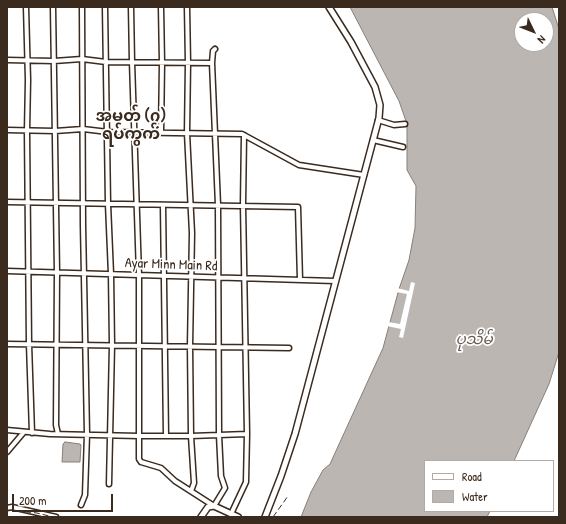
<!DOCTYPE html>
<meta charset="utf-8">
<style>
body{margin:0}
#map{position:relative;width:566px;height:524px;overflow:hidden;background:#fff;font-family:"Patrick Hand",sans-serif}
canvas{display:block}
.frame{position:absolute;inset:0;border:8px solid #3b2a1e;pointer-events:none}
.legend{position:absolute;left:424px;top:460px;width:130px;height:52px;box-sizing:border-box;background:#fff;border:1px solid #b1aaa5;margin:0;padding:5px 7px;list-style:none;font-size:12px;color:#3b2a1e}
.legend li{display:flex;align-items:center;gap:8px;height:20px}
.legend b{width:20px;border:1px solid #b1aaa5}
.north{position:absolute;left:514px;top:12px;width:40px;height:40px;box-sizing:border-box;background:#fff;border:1px solid #b1aaa5;border-radius:50%;rotate:133deg;font-size:11px;font-weight:700;line-height:16px;text-align:center;color:#3b2a1e}
.north::after{content:'';display:block;margin:auto;width:14px;height:18px;background:#3b2a1e;clip-path:polygon(50% 0,100% 100%,50% 72%,0 100%)}
.scale{position:absolute;left:12px;top:494px;width:101px;height:18px;box-sizing:border-box;border:2px solid #3b2a1e;border-top:0;padding-left:5px;font-size:12px;line-height:14px;white-space:nowrap;color:#3b2a1e;-webkit-text-stroke:3px #fff;paint-order:stroke}
</style>
<div id="map">
<canvas width="566" height="524"></canvas>
<div class="frame"></div>
<ul class="legend">
<li><b style="height:5px;background:#fff"></b>Road</li>
<li><b style="height:11px;background:#bcb6b3"></b>Water</li>
</ul>
<div class="north">N</div>
<div class="scale">200 m</div>
</div>
<script>
const ctx = document.querySelector('canvas').getContext('2d');
ctx.lineJoin = 'round';
function fill(path, color) { ctx.fillStyle = color; ctx.fill(path, 'evenodd'); }
const toPath = rows => new Path2D(rows.map(r => 'M' + r).join(''));
function strokePath(path, color, width, dash) { ctx.strokeStyle = color; ctx.lineWidth = width; ctx.lineCap = dash ? 'butt' : 'round'; ctx.setLineDash(dash || []); ctx.stroke(path); }
function drawText(font, color, halo, rows, align = 'center') {
  ctx.font = font + ' "Patrick Hand","Noto Sans Myanmar",sans-serif'; ctx.lineWidth = 3.5; ctx.setLineDash([]); ctx.textBaseline = 'middle'; ctx.strokeStyle = halo; ctx.fillStyle = color; for (const [text, x, y, turn = 0] of rows) {
    ctx.save(); ctx.translate(x, y); ctx.rotate((+turn || 0) * Math.PI / 180); ctx.textAlign = isNaN(turn) ? turn : align; if (halo) ctx.strokeText(text, 0, 0); ctx.fillText(text, 0, 0); ctx.restore();
  }
}
const water = toPath([
 [350,7,552,7,559,29,559,352,549,384,514,461,425,461,425,511,490,511,487,517,301,517,311,492,323,470,330,464,383,348,399,289,409,260,415,228,416,186,407,170,407,124,399,101,350,7],
 [522,20,546,20,546,44,522,44,522,20],
 [65,442,80,444,81,445,80,462,62,462,63,444,65,442]
]);
fill(water, '#bcb6b3');
strokePath(water, '#887e77', 1);
fill(toPath([
 [411,282,415,283,403,338,399,337,401,329,387,326,388,322,400,324,407,294,396,292,397,288,409,291]
]), '#fff');
const minor = toPath([
 [26,7,28,80,27,131,29,344,32,433],
 [53,7,57,273,56,425,58,434],
 [105,7,108,204,111,274,112,345,109,484],
 [131,7,132,62,139,275,139,459,141,462,161,468,175,481,214,506,225,488,221,476,219,435,218,205,212,63],
 [187,7,188,63,187,133,192,233,190,346,191,436,194,483,191,491],
 [7,60,54,61,82,59,106,62,212,63,213,51,215,49],
 [378,120,394,125,405,124],
 [7,130,55,131,83,129,108,132,242,134,299,165,364,175],
 [161,133,162,63,161,7],
 [373,140,403,147],
 [7,202,298,207,300,280],
 [163,205,166,436],
 [7,271,335,281],
 [7,344,289,348],
 [7,430,50,434,139,436,191,436,247,434],
 [7,452,24,432],
 [81,505,85,495,87,434,83,225,82,7],
 [7,508,12,507,56,517],
 [231,514,246,482,247,434,243,205,244,135]
]);
const tertiary = toPath([
 [201,517,208,507,214,506,238,517],
 [265,517,281,476,295,434,379,118,380,105,375,87,351,42,329,7]
]);
strokePath(minor, '#3b2a1e', 7);
strokePath(tertiary, '#3b2a1e', 8);
strokePath(minor, '#fff', 4);
strokePath(tertiary, '#fff', 5);
strokePath(toPath([
 [7,510,37,513,53,517],
 [273,517,288,496]
]), '#3b2a1e', 1, [6, 3]);
drawText('14px', '#3b2a1e', '#fff', [
 ["Ayar Minn Main Rd",171,265,2]
]);
drawText('italic 15px', '#685b52', '#fff', [
 ["ပုသိမ်",474,340]
]);
drawText('bold 16px', '#3b2a1e', '#fff', [
 ["အမှတ် (၇)",131,117],
 ["ရပ်ကွက်",131,135]
]);
</script>
